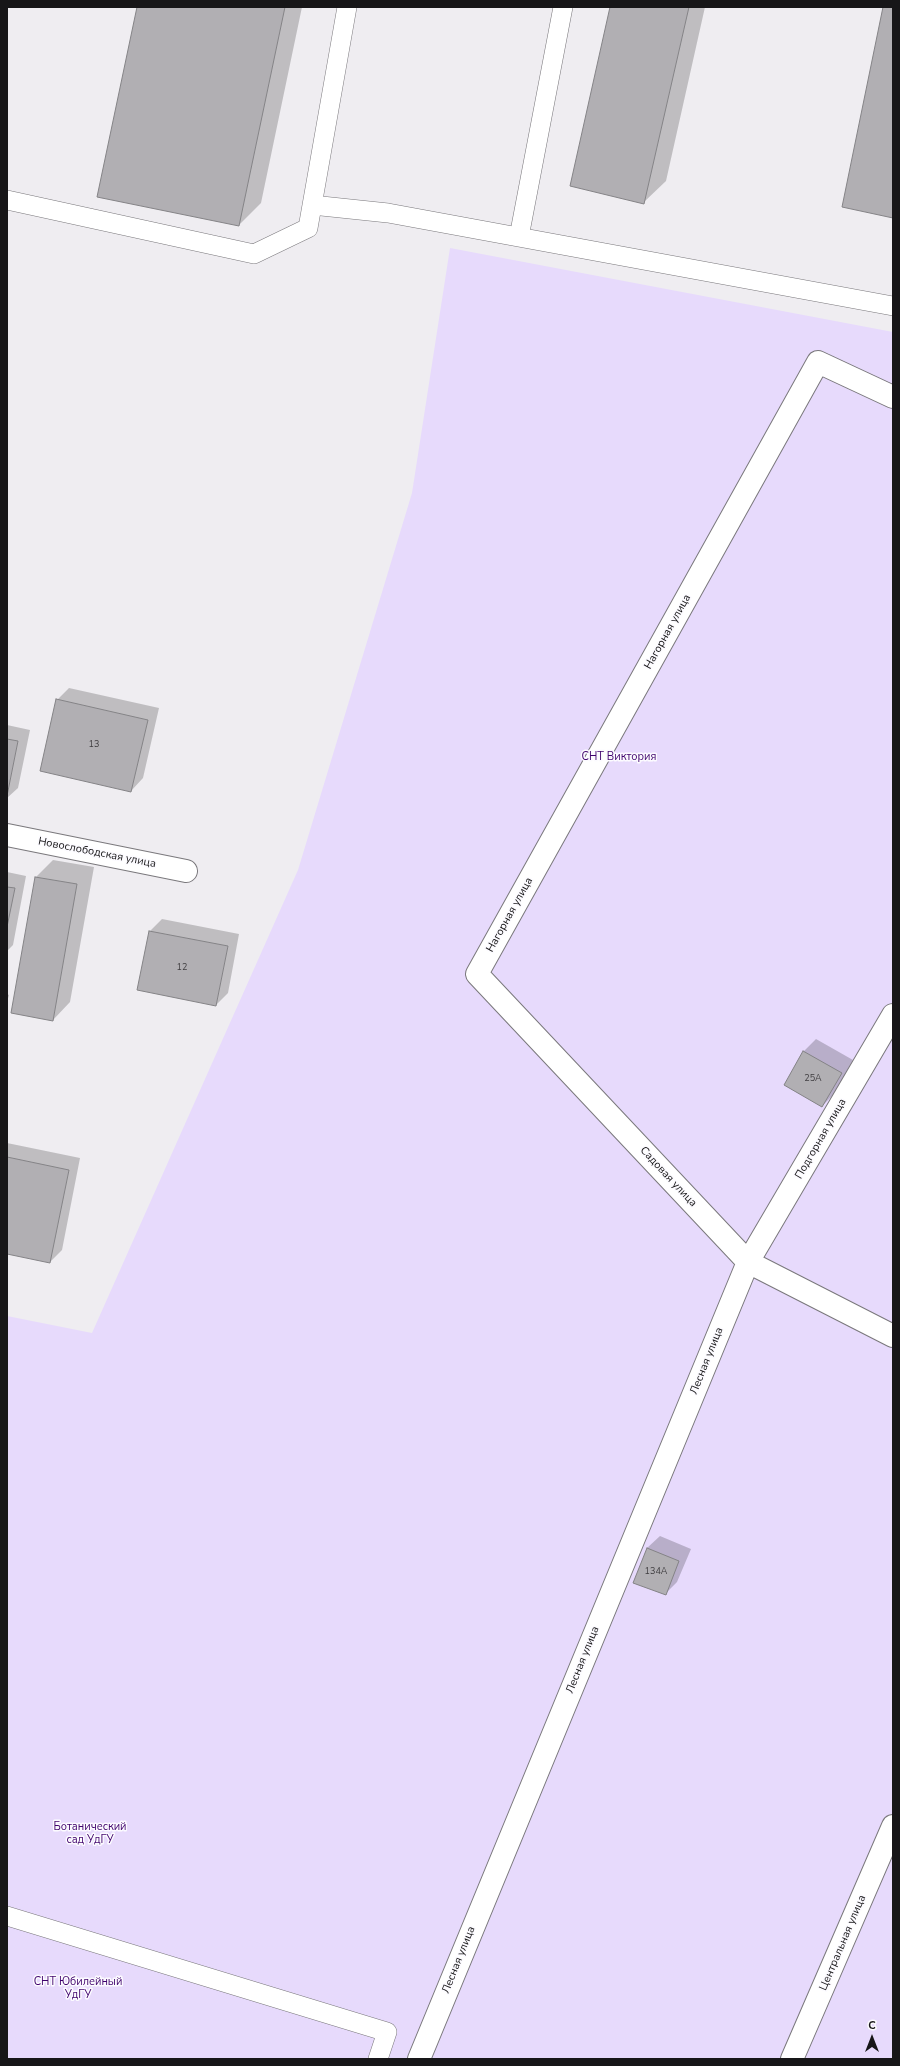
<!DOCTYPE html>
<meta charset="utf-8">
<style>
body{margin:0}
#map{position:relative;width:900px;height:2066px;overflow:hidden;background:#efedf1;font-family:"Nunito Sans",sans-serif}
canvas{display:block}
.frame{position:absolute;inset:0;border:8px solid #171618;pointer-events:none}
.north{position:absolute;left:852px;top:2018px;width:40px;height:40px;-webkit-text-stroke:3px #fcfbff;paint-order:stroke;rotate:0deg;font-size:11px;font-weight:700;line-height:16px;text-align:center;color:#171618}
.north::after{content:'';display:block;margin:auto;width:14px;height:18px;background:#171618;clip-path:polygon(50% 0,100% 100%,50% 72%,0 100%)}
</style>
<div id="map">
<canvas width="900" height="2066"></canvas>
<div class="frame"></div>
<div class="north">С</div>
</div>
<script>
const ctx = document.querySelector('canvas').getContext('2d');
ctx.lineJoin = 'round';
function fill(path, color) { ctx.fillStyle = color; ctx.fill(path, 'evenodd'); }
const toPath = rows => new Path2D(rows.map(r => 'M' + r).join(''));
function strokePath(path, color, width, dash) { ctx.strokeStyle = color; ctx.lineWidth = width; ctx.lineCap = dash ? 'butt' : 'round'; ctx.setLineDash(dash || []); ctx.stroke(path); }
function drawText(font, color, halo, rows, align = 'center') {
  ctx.font = font + ' "Nunito Sans",sans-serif'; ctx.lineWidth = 3; ctx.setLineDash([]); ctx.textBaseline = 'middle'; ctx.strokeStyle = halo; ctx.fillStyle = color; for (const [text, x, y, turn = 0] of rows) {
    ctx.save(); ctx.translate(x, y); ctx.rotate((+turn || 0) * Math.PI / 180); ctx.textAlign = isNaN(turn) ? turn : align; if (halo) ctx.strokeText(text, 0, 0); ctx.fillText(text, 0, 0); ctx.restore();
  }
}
fill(toPath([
 [450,248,893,332,893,2059,7,2059,7,1316,92,1333,298,870,412,493]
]), '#e7dafc');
fill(toPath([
 [138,7,302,7,261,203,239,225,98,196],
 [611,7,705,7,666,181,644,202],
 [69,688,159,708,143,778,131,791,57,700],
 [7,725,30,730,18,788,7,798],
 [53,860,94,867,70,1002,53,1020,36,877],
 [7,872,26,876,13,945,7,951],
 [162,919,239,934,228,993,216,1005,150,931],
 [7,994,9,995,7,1002],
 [816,1039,853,1060,834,1094,822,1106,785,1085,804,1051],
 [7,1143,80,1158,62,1250,50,1262,7,1253],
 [660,1536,691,1549,677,1582,665,1594,634,1582,647,1548]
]), '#0003');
const building = toPath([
 [137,7,285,7,239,226,97,197,137,7],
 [610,7,689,7,644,204,570,186,610,7],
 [883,7,893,7,893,218,842,207,883,7],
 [56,699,148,720,131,792,40,771,56,699],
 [7,739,18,741,7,796,7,739],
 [35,877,77,884,53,1021,11,1013,35,877],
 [7,887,15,888,7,927,7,887],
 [149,931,228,946,216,1006,137,990,149,931],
 [803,1051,842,1073,822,1107,784,1085,803,1051],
 [7,1157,69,1170,50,1263,7,1254,7,1157],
 [647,1548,679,1561,666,1595,633,1583,647,1548]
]);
fill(building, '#b1afb3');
strokePath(building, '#848386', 1);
const service = toPath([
 [7,200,254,254,308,228,347,7],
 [312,205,388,213,893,306],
 [519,237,563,7],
 [7,1916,387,2032,378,2059]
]);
const minor = toPath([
 [893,397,818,362,477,974,748,1262,893,1336],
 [7,835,186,871],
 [419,2059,748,1262,893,1015],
 [792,2059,893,1826]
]);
strokePath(service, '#7a787c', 20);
strokePath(minor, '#7a787c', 24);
strokePath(service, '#fff', 19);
strokePath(minor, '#fff', 22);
drawText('9px', '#3e3c3f', null, [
 ["13",94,745],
 ["12",182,968],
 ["25А",813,1079],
 ["134А",656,1572]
]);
drawText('11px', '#171618', '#fcfbff', [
 ["Нагорная улица",668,632,-61],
 ["Новослободская улица",97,853,11],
 ["Нагорная улица",510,915,-61],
 ["Подгорная улица",821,1139,-60],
 ["Садовая улица",668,1177,47],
 ["Лесная улица",707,1361,-68],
 ["Лесная улица",583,1660,-68],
 ["Центральная улица",843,1943,-67],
 ["Лесная улица",459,1960,-68]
]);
drawText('11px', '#3f026c', '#fcfbff', [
 ["СНТ Виктория",619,757],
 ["Ботанический",90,1827],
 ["сад УдГУ",90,1840],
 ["СНТ Юбилейный",78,1982],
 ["УдГУ",78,1995]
]);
</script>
